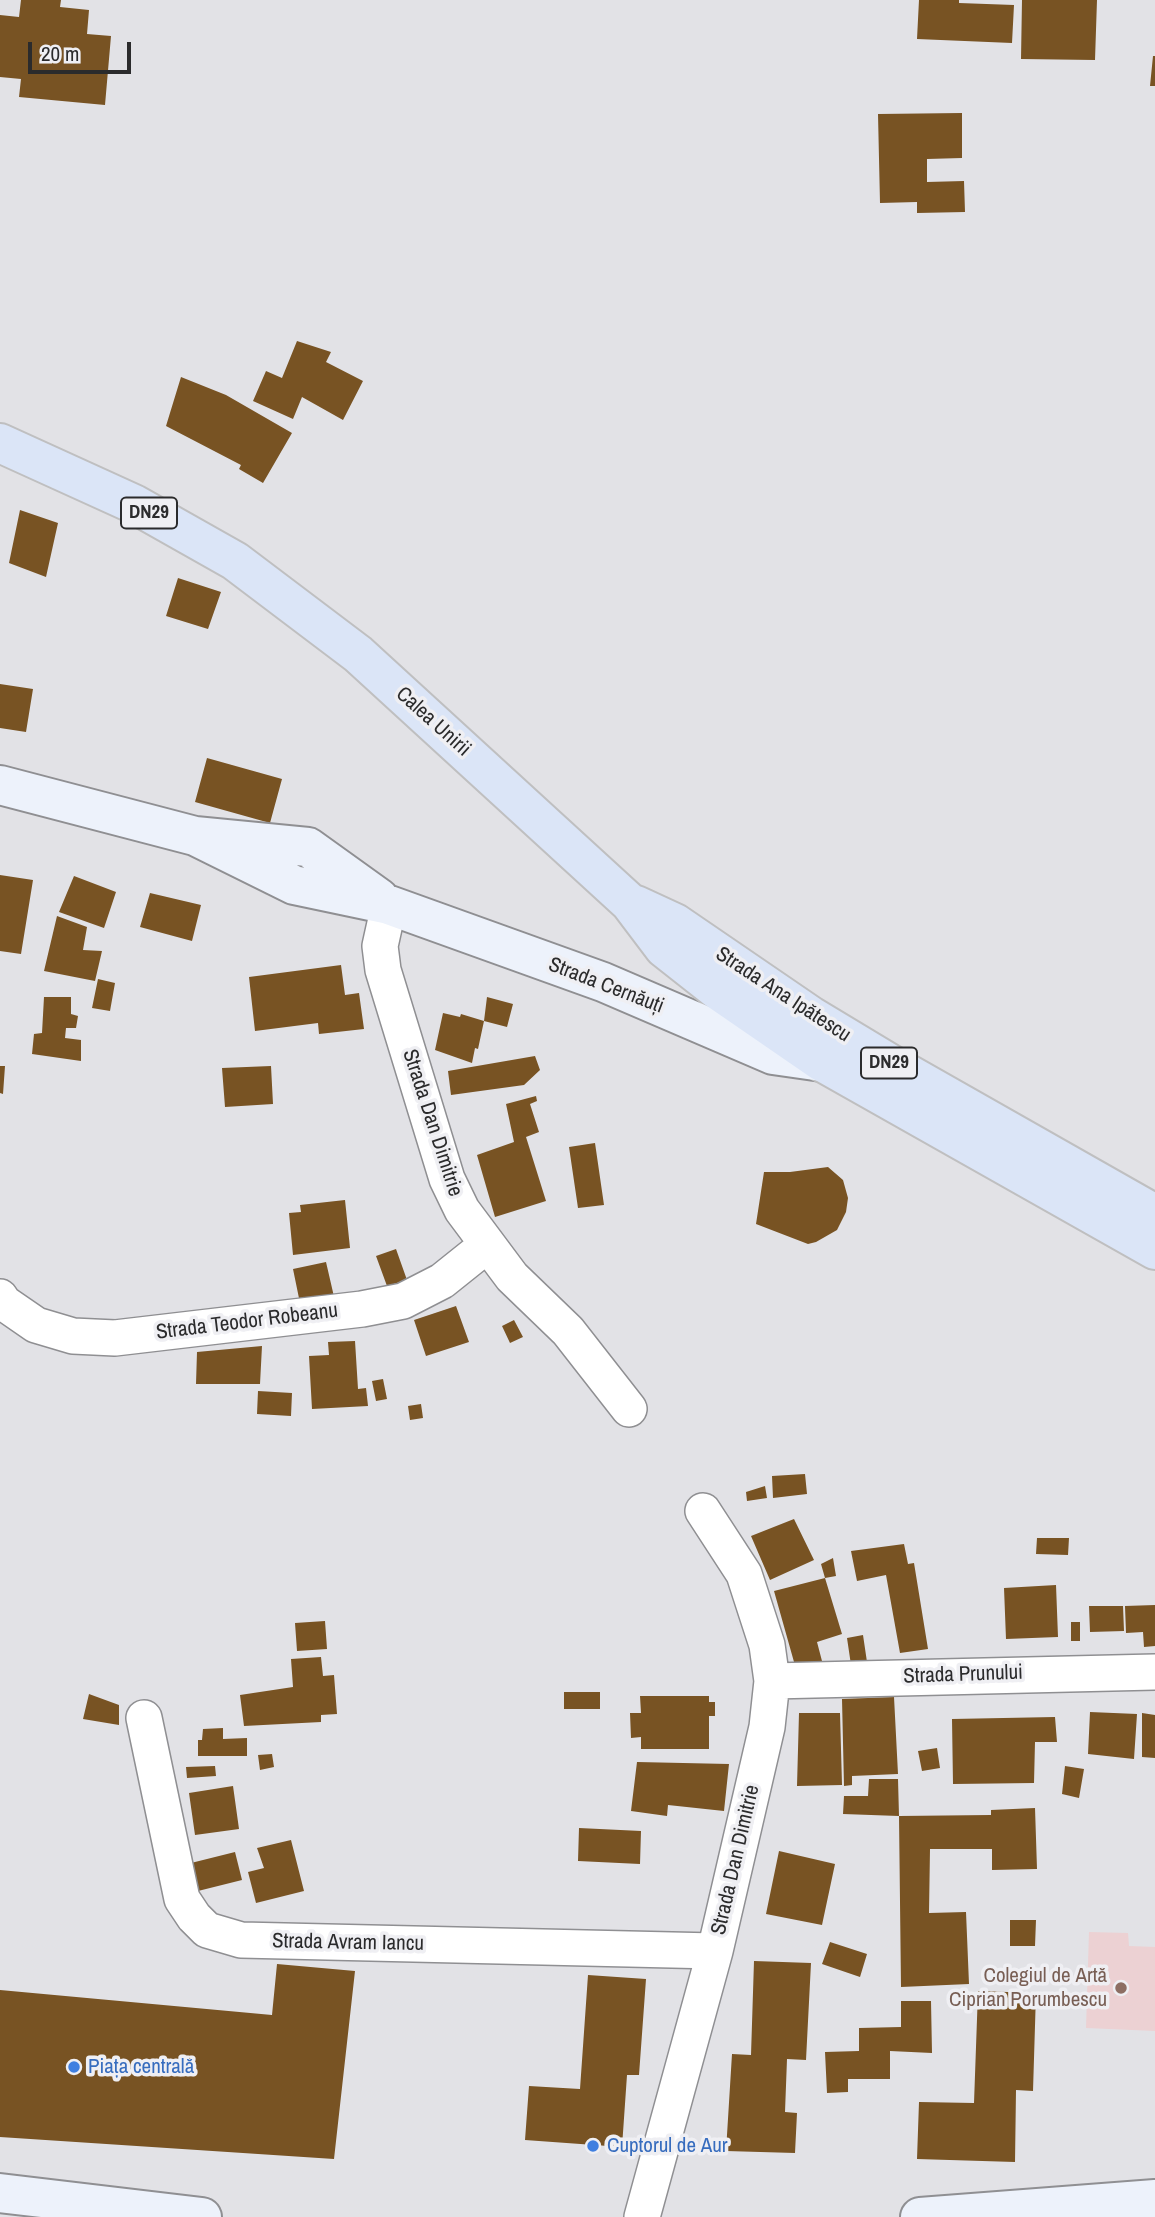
<!DOCTYPE html>
<meta charset="utf-8">
<style>
body{margin:0}
#map{position:relative;width:1155px;height:2217px;overflow:hidden;background:#e2e2e6;font-family:"Archivo Narrow",sans-serif}
canvas{display:block}
.scale{position:absolute;left:28px;top:42px;width:103px;height:32px;box-sizing:border-box;border:4px solid #2b2b2c;border-top:0;padding-left:9px;font-size:21px;line-height:24px;white-space:nowrap;color:#2b2b2c;-webkit-text-stroke:5px #efeff3;paint-order:stroke}
</style>
<div id="map">
<canvas width="1155" height="2217"></canvas>
<div class="scale">20 m</div>
</div>
<script>
const ctx = document.querySelector('canvas').getContext('2d');
ctx.lineJoin = 'round';
function fill(path, color) { ctx.fillStyle = color; ctx.fill(path, 'evenodd'); }
const toPath = rows => new Path2D(rows.map(r => 'M' + r).join(''));
function strokePath(path, color, width, dash) { ctx.strokeStyle = color; ctx.lineWidth = width; ctx.lineCap = dash ? 'butt' : 'round'; ctx.setLineDash(dash || []); ctx.stroke(path); }
function drawText(font, color, halo, rows, align = 'center') {
  ctx.font = font + ' "Archivo Narrow",sans-serif'; ctx.lineWidth = 7; ctx.setLineDash([]); ctx.textBaseline = 'middle'; ctx.strokeStyle = halo; ctx.fillStyle = color; for (const [text, x, y, turn = 0] of rows) {
    ctx.save(); ctx.translate(x, y); ctx.rotate((+turn || 0) * Math.PI / 180); ctx.textAlign = isNaN(turn) ? turn : align; if (halo) ctx.strokeText(text, 0, 0); ctx.fillText(text, 0, 0); ctx.restore();
  }
}
fill(toPath([
 [1089,1932,1128,1933,1129,1946,1155,1947,1155,2031,1086,2028]
]), '#ecd1d3');
fill(toPath([
 [21,0,61,0,60,7,89,10,87,34,111,36,105,105,19,97,21,79,0,77,0,15,19,17],
 [919,0,959,0,959,3,1014,5,1012,43,917,39],
 [1022,0,1097,0,1095,60,1021,59],
 [1153,56,1155,56,1155,86,1150,86],
 [962,113,962,158,927,159,927,182,964,181,965,212,917,213,917,202,880,203,878,114],
 [297,341,331,352,326,362,363,381,343,420,302,397,293,419,253,401,266,371,282,378],
 [181,377,226,395,292,433,263,483,239,469,241,465,166,426],
 [20,510,58,523,46,577,9,563],
 [178,578,221,592,208,629,166,616],
 [0,684,33,689,26,732,0,728],
 [207,758,282,779,270,823,195,802],
 [0,875,33,880,21,954,0,951],
 [74,876,116,892,104,928,59,912],
 [150,893,201,905,192,941,140,927],
 [57,916,87,927,83,950,102,951,95,981,44,971],
 [341,965,345,995,359,993,364,1029,319,1034,318,1023,255,1031,249,977],
 [98,979,115,983,110,1011,92,1008],
 [44,997,71,997,71,1014,78,1016,76,1028,66,1028,65,1038,81,1040,81,1061,32,1054,34,1034,42,1033],
 [487,997,513,1004,507,1027,484,1021,478,1049,475,1048,472,1063,435,1050,443,1013,460,1017,461,1014,484,1021],
 [535,1056,540,1070,524,1085,451,1095,448,1071],
 [0,1066,5,1066,3,1094,0,1093],
 [271,1066,273,1104,225,1107,222,1068],
 [536,1096,537,1101,530,1104,539,1132,526,1137,546,1201,495,1217,477,1155,514,1142,506,1104],
 [595,1143,604,1205,578,1208,569,1147],
 [828,1167,843,1180,848,1198,846,1212,837,1230,816,1242,808,1244,756,1224,764,1172,790,1172],
 [345,1200,350,1248,293,1255,289,1213,301,1212,300,1205],
 [396,1249,407,1280,387,1286,376,1256],
 [326,1262,335,1301,301,1308,293,1269],
 [456,1306,469,1342,426,1356,414,1320],
 [514,1320,523,1337,510,1343,502,1326],
 [355,1341,358,1389,366,1388,368,1406,312,1409,309,1356,329,1355,328,1342],
 [262,1346,260,1384,196,1384,197,1352],
 [383,1379,387,1399,376,1401,372,1381],
 [258,1391,292,1393,291,1416,257,1414],
 [421,1404,423,1418,410,1420,408,1406],
 [805,1474,807,1494,773,1498,772,1476],
 [765,1486,767,1498,747,1501,746,1492],
 [794,1519,814,1560,770,1580,751,1536],
 [1037,1538,1069,1538,1068,1555,1036,1554],
 [904,1544,908,1564,914,1563,928,1649,900,1653,886,1575,857,1581,851,1551],
 [833,1558,836,1576,825,1578,821,1564],
 [825,1578,842,1634,817,1642,822,1661,796,1669,774,1591],
 [1056,1585,1058,1637,1006,1639,1004,1588],
 [1155,1605,1155,1646,1144,1647,1143,1632,1126,1633,1125,1606],
 [1089,1606,1123,1606,1124,1631,1090,1632],
 [325,1621,327,1649,297,1651,295,1623],
 [1071,1622,1080,1622,1080,1641,1071,1641],
 [863,1635,867,1662,851,1665,847,1638],
 [321,1657,323,1676,334,1675,337,1714,321,1715,321,1722,244,1726,240,1695,293,1687,291,1659],
 [564,1692,600,1692,600,1709,564,1709],
 [89,1694,119,1705,119,1725,83,1719],
 [640,1696,709,1696,709,1702,715,1702,715,1716,709,1716,709,1749,641,1749,641,1737,631,1738,630,1713,641,1713],
 [894,1697,898,1774,852,1776,852,1785,844,1786,842,1699],
 [1090,1712,1137,1714,1134,1759,1088,1754],
 [799,1713,840,1713,842,1785,797,1786],
 [1142,1713,1155,1715,1155,1758,1142,1757],
 [1055,1717,1057,1742,1035,1742,1034,1783,953,1784,952,1719],
 [223,1728,223,1739,247,1738,247,1756,198,1756,198,1740,202,1740,203,1729],
 [937,1748,940,1768,922,1771,918,1751],
 [272,1754,274,1767,260,1770,258,1755],
 [637,1762,729,1764,724,1811,668,1805,667,1816,631,1811],
 [215,1766,216,1776,187,1778,186,1767],
 [1065,1766,1084,1769,1079,1798,1062,1794],
 [869,1779,898,1779,899,1816,843,1814,844,1796,868,1796],
 [233,1786,239,1829,195,1835,189,1793],
 [1035,1808,1037,1869,992,1870,992,1849,930,1849,929,1913,966,1912,969,1984,901,1987,899,1816,991,1815,991,1810],
 [579,1828,641,1831,640,1864,578,1861],
 [291,1840,304,1891,256,1903,248,1872,264,1868,257,1848],
 [779,1851,835,1864,822,1925,766,1914],
 [235,1852,242,1880,198,1891,191,1863],
 [1010,1920,1036,1920,1035,1946,1010,1946],
 [830,1942,867,1954,860,1977,822,1964],
 [754,1961,811,1963,806,2060,787,2059,785,2112,797,2113,795,2153,726,2151,732,2054,751,2055],
 [277,1964,355,1971,334,2159,0,2137,0,1990,272,2015],
 [588,1975,646,1979,639,2075,627,2075,622,2147,525,2140,529,2086,580,2089],
 [978,1991,1036,1993,1033,2091,1016,2090,1015,2162,917,2159,919,2102,974,2103],
 [901,2001,931,2001,932,2053,890,2051,890,2079,848,2079,848,2092,827,2093,825,2052,859,2051,859,2028,901,2027]
]), '#785323');
const street = toPath([
 [389,905,380,946,383,970,447,1179,462,1210,512,1277,568,1331,629,1409],
 [0,1297,4,1303,36,1325,73,1336,115,1338,362,1309,403,1301,442,1281,487,1245],
 [772,1681,1155,1672],
 [144,1718,182,1899,194,1917,207,1930,241,1940,715,1951],
 [642,2217,715,1951,767,1727,772,1681,767,1645,744,1574,703,1511]
]);
const secondary = toPath([
 [0,785,195,836,308,847,379,898],
 [195,836,294,885,389,905,603,982,773,1055,822,1062],
 [0,2193,202,2217],
 [920,2217,1155,2199]
]);
const primary = toPath([
 [0,443,134,504,235,561,358,654,630,903,664,948,716,989,822,1062,1155,1250],
 [636,905,675,923,811,1016,889,1063,1155,1214]
]);
strokePath(street, '#8f8f92', 38);
strokePath(secondary, '#8f8f92', 42);
strokePath(primary, '#bfbfc0', 42);
strokePath(street, '#fff', 35);
strokePath(secondary, '#edf2fb', 38);
strokePath(primary, '#dbe5f7', 38);
for (const [x, y, r, color] of [
 [1121,1988,7,"#8d6e63"],
 [74,2067,7,"#3f7fe0"],
 [593,2146,7,"#3f7fe0"]
]) { const dot = new Path2D(); dot.arc(x, y, r, 0, 2 * Math.PI); ctx.fillStyle = color; ctx.fill(dot); strokePath(dot, '#efeff3', 2.5); }
for (const [x, y, w] of [
 [149,513,56],
 [889,1063,56]
]) { const box = new Path2D(); box.roundRect(x - w / 2, y - 15.5, w, 31, 5); ctx.fillStyle = '#efeff3'; ctx.fill(box); strokePath(box, '#2b2b2c', 2); }
drawText('bold 19px', '#2b2b2c', null, [
 ["DN29",149,513],
 ["DN29",889,1063]
]);
drawText('21px', '#2b2b2c', '#efeff3', [
 ["Calea Unirii",433,722,42],
 ["Strada Cernăuți",606,986,21],
 ["Strada Ana Ipătescu",783,995,33],
 ["Strada Dan Dimitrie",432,1123,72],
 ["Strada Teodor Robeanu",247,1322,-7],
 ["Strada Prunului",963,1675,-2],
 ["Strada Dan Dimitrie",736,1860,-77],
 ["Strada Avram Iancu",348,1943,1]
]);
drawText('21px', '#785e54', '#efeff3', [
 ["Colegiul de Artă",1107,1976],
 ["Ciprian Porumbescu",1107,2000]
], 'right');
drawText('21px', '#366cbe', '#efeff3', [
 ["Piața centrală",88,2067],
 ["Cuptorul de Aur",607,2146]
], 'left');
</script>
